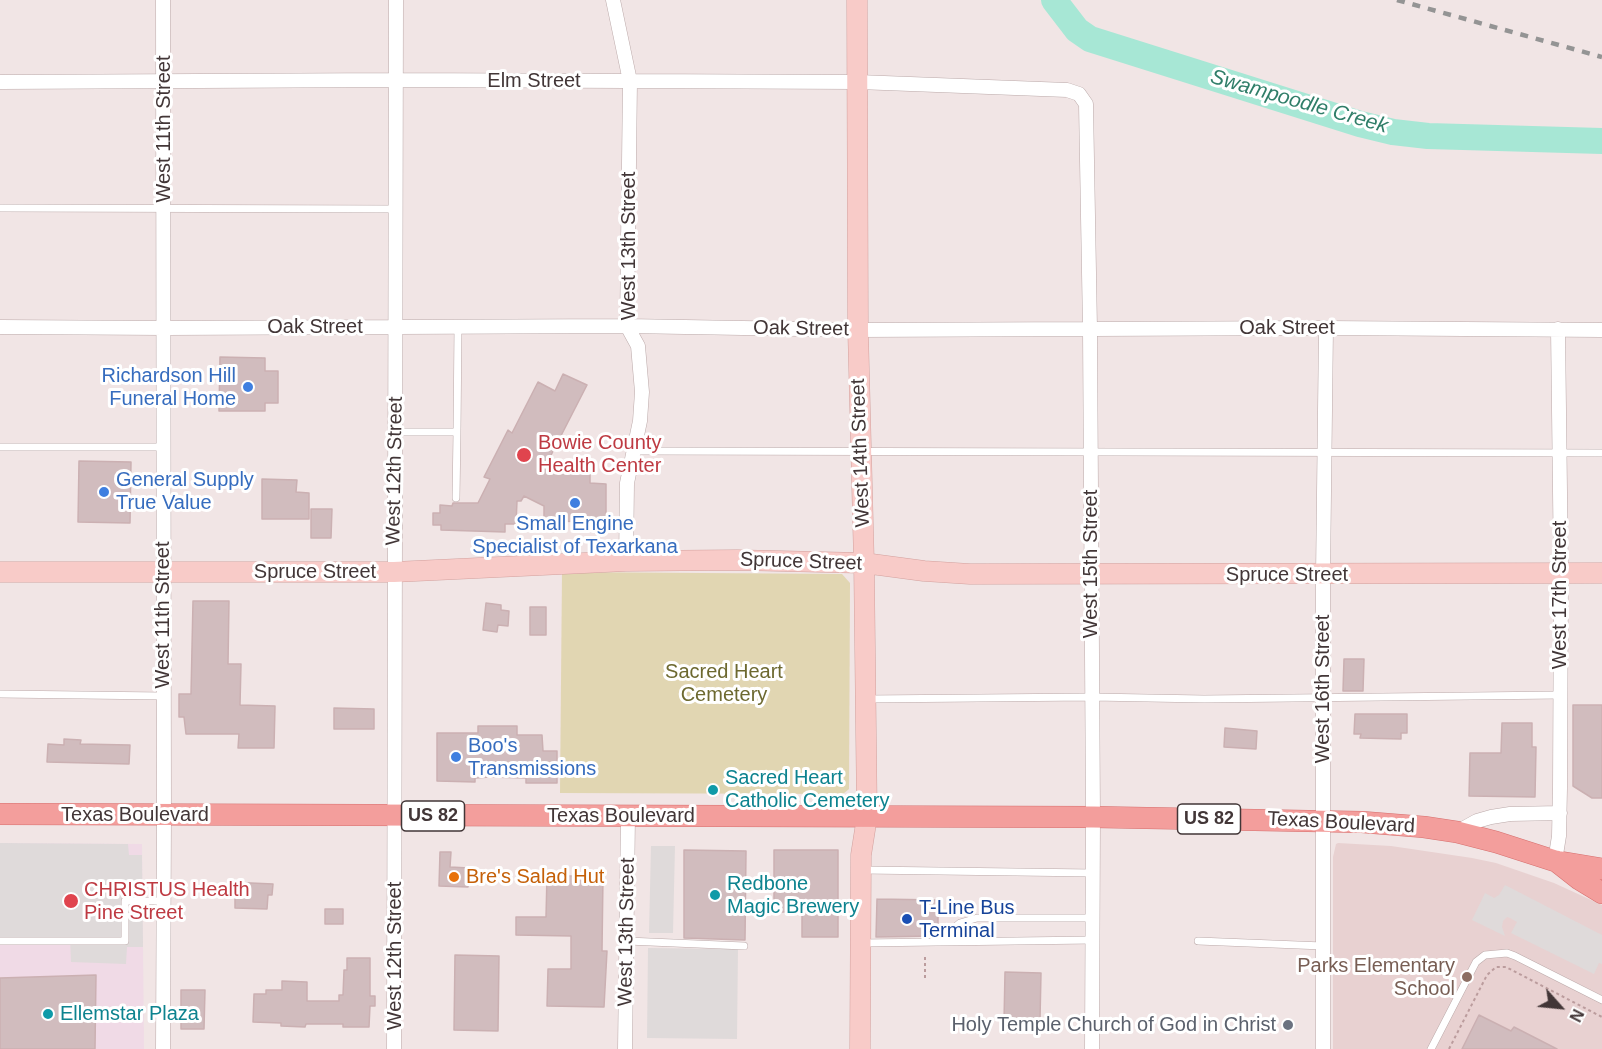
<!DOCTYPE html>
<style>
body{margin:0}
#map{position:relative;width:1602px;height:1049px;overflow:hidden;background:#f1e5e5;font-family:Helvetica,sans-serif}
canvas{display:block}
.north{position:absolute;left:1530px;top:977px;width:60px;height:60px;-webkit-text-stroke:4px #fff;paint-order:stroke;rotate:117deg;font-size:16px;font-weight:700;line-height:24px;text-align:center;color:#423637}
.north::after{content:'';display:block;margin:auto;width:21px;height:27px;background:#423637;clip-path:polygon(50% 0,100% 100%,50% 72%,0 100%)}
</style>
<div id="map">
<canvas width="1602" height="1049"></canvas>
<div class="north">N</div>
</div>
<script>
const ctx = document.querySelector('canvas').getContext('2d');
ctx.lineJoin = 'round';
function fill(path, color) { ctx.fillStyle = color; ctx.fill(path, 'evenodd'); }
const toPath = rows => new Path2D(rows.map(r => 'M' + r).join(''));
function strokePath(path, color, width, dash) { ctx.strokeStyle = color; ctx.lineWidth = width; ctx.lineCap = dash ? 'butt' : 'round'; ctx.setLineDash(dash || []); ctx.stroke(path); }
function drawText(font, color, halo, rows, align = 'center') {
  ctx.font = font + ' Helvetica,sans-serif'; ctx.lineWidth = 6; ctx.setLineDash([]); ctx.textBaseline = 'middle'; ctx.strokeStyle = halo; ctx.fillStyle = color; for (const [text, x, y, turn = 0] of rows) {
    ctx.save(); ctx.translate(x, y); ctx.rotate((+turn || 0) * Math.PI / 180); ctx.textAlign = isNaN(turn) ? turn : align; if (halo) ctx.strokeText(text, 0, 0); ctx.fillText(text, 0, 0); ctx.restore();
  }
}
fill(toPath([
 [1338,843,1391,846,1472,858,1496,863,1554,883,1602,905,1602,1049,1333,1049,1333,857,1336,844]
]), '#e8d1d1');
fill(toPath([
 [0,843,142,844,144,1049,0,1049]
]), '#f0dae6');
fill(toPath([
 [562,572,842,574,850,583,849,789,843,794,560,793]
]), '#e1d6b2');
fill(toPath([
 [0,843,128,844,129,855,142,855,143,947,127,947,126,964,71,962,70,937,0,938],
 [651,846,675,846,673,933,649,933],
 [1505,885,1602,935,1602,964,1599,963,1594,974,1511,933,1517,922,1510,918,1507,917,1503,921,1502,927,1505,936,1472,920,1485,893,1494,898,1499,895],
 [648,948,738,949,737,1039,647,1038]
]), '#dfdada');
strokePath(toPath([
 [1054,0,1077,30,1090,39,1360,124,1393,132,1428,136,1602,141]
]), '#a7e7d5', 26);
const building = toPath([
 [220,357,265,358,265,371,278,371,278,403,265,403,265,411,219,411,220,357],
 [563,374,587,385,547,463,590,464,590,483,606,484,606,522,544,521,544,506,524,496,521,501,517,501,516,524,505,524,505,532,441,530,441,525,433,525,433,513,440,513,440,505,452,506,453,503,478,503,490,479,484,477,508,430,512,433,538,382,555,391,563,374],
 [79,461,131,462,130,523,78,522,79,461],
 [262,479,297,480,296,492,309,493,309,519,262,519,262,479],
 [311,509,332,509,331,538,311,538,311,509],
 [193,601,229,601,228,664,241,664,240,705,275,706,274,748,238,748,239,734,186,734,184,717,179,717,179,694,191,694,193,601],
 [486,603,501,605,501,610,509,611,508,626,498,625,497,632,483,630,486,603],
 [530,607,546,607,546,635,530,635,530,607],
 [1344,659,1364,659,1363,691,1343,691,1344,659],
 [1573,705,1602,705,1602,798,1592,798,1573,786,1573,705],
 [334,708,374,709,374,729,334,729,334,708],
 [1355,714,1407,714,1407,733,1401,733,1401,739,1360,738,1361,734,1354,734,1355,714],
 [1502,723,1532,723,1532,747,1536,747,1535,797,1469,796,1470,753,1501,753,1502,723],
 [478,726,517,726,517,735,542,735,543,751,557,751,557,783,526,783,526,778,490,777,475,778,475,782,437,781,437,733,478,733,478,726],
 [1225,728,1257,731,1256,749,1224,747,1225,728],
 [64,739,81,740,80,744,130,745,129,764,47,762,48,744,64,745,64,739],
 [684,850,746,851,745,940,684,938,684,850],
 [774,850,838,850,838,937,802,937,802,912,774,912,774,850],
 [440,852,451,852,450,867,469,868,468,887,439,886,440,852],
 [547,876,603,876,602,951,607,951,604,1007,547,1006,548,969,571,969,571,936,516,935,516,917,546,917,547,876],
 [229,882,273,884,272,895,268,895,267,909,235,908,235,895,229,895,229,882],
 [877,899,938,900,938,934,935,936,876,937,877,899],
 [325,909,343,909,343,924,325,924,325,909],
 [455,955,499,956,498,1031,454,1030,455,955],
 [347,958,370,958,370,996,375,996,375,1006,370,1006,369,1027,343,1027,343,1024,306,1024,305,1027,281,1026,281,1023,253,1022,254,994,266,994,266,990,282,990,282,981,307,982,307,1001,339,1001,339,995,343,995,344,970,347,970,347,958],
 [1005,972,1041,973,1040,1020,1028,1020,1028,1029,1015,1028,1015,1021,1004,1021,1005,972],
 [96,975,95,1049,0,1049,0,978,96,975],
 [181,990,205,990,204,1029,181,1029,181,990],
 [1479,1015,1511,1031,1514,1027,1557,1049,1462,1049,1479,1015]
]);
fill(building, '#d1bcbe');
strokePath(building, '#cbb0b2', 1.5);
const lane = toPath([
 [0,208,397,209],
 [396,432,457,432,456,498],
 [457,432,458,327],
 [0,447,164,447],
 [634,451,1602,453],
 [0,694,163,696],
 [867,699,1092,697,1204,699,1560,695],
 [863,870,1093,873],
 [0,941,125,941,125,901,163,901],
 [627,941,744,946],
 [1198,941,1323,946],
 [939,942,1093,940],
 [863,943,937,942,960,923,977,918,1093,918],
 [1431,1049,1476,962,1485,955,1507,953,1515,956,1602,1000]
]);
const street = toPath([
 [613,0,630,81,627,326,638,346,642,392,640,421,627,483,626,561],
 [0,82,396,80,858,82,1067,90,1079,94,1086,104,1090,329,1093,817,1092,1049],
 [0,327,165,328,627,326,858,330,1326,328,1602,330],
 [1457,832,1477,821,1491,817,1510,814,1560,813],
 [1555,861,1559,836,1560,788,1561,573,1558,329],
 [163,1049,164,815,163,0],
 [394,1049,396,0],
 [625,1049,628,816],
 [1323,1049,1323,575,1326,328]
]);
const secondary = toPath([
 [857,0,858,330,864,563,867,817,861,855,860,1049],
 [0,572,394,572,626,561,737,560,864,563,924,571,970,574,1602,573]
]);
const primary = toPath([
 [0,814,1093,817,1362,822,1424,827,1457,832,1496,842,1555,861,1602,869],
 [1556,861,1579,879,1602,893]
]);
strokePath(lane, '#bba9a9', 8);
strokePath(street, '#bba9a9', 15);
strokePath(secondary, '#d2a19e', 21);
strokePath(primary, '#d66f6e', 22);
strokePath(toPath([
 [925,978,925,954],
 [1449,1049,1487,975,1496,967,1506,967,1602,1017]
]), '#bb9c9d', 2, [3, 3]);
strokePath(lane, '#fff', 7);
strokePath(street, '#fff', 14);
strokePath(secondary, '#f8cbc8', 20);
strokePath(primary, '#f39e9c', 21);
strokePath(toPath([
 [1397,0,1602,57]
]), '#949494', 4.5, [8, 8]);
for (const [x, y, r, color] of [
 [248,387,6,"#3f7fe0"],
 [524,455,8,"#e0444e"],
 [104,492,6,"#3f7fe0"],
 [575,503,6,"#3f7fe0"],
 [456,757,6,"#3f7fe0"],
 [713,790,6,"#0f9aa8"],
 [454,877,6,"#e8710a"],
 [715,895,6,"#0f9aa8"],
 [71,901,8,"#e0444e"],
 [907,919,6,"#1a4fb4"],
 [1467,977,6,"#8d6e63"],
 [48,1014,6,"#0f9aa8"],
 [1288,1025,6,"#6b7280"]
]) { const dot = new Path2D(); dot.arc(x, y, r, 0, 2 * Math.PI); ctx.fillStyle = color; ctx.fill(dot); strokePath(dot, '#fff', 2); }
for (const [x, y, w] of [
 [433,816,63],
 [1209,819,63]
]) { const box = new Path2D(); box.roundRect(x - w / 2, y - 15, w, 30, 4.5); ctx.fillStyle = '#fff'; ctx.fill(box); strokePath(box, '#423637', 1.5); }
drawText('bold 18px', '#423637', null, [
 ["US 82",433,816],
 ["US 82",1209,819]
]);
drawText('20px', '#423637', '#fff', [
 ["Elm Street",534,81],
 ["West 11th Street",164,129,-90],
 ["West 13th Street",629,246,-90],
 ["Oak Street",315,327],
 ["Oak Street",1287,328],
 ["Oak Street",801,329,1],
 ["West 14th Street",861,453,-92],
 ["West 12th Street",395,471,-89],
 ["Spruce Street",801,562,2],
 ["West 15th Street",1091,564,-90],
 ["Spruce Street",315,572],
 ["Spruce Street",1287,575],
 ["West 17th Street",1560,595,-90],
 ["West 11th Street",163,615,-90],
 ["West 16th Street",1323,689,-90],
 ["Texas Boulevard",135,815],
 ["Texas Boulevard",621,816],
 ["Texas Boulevard",1341,823,3],
 ["West 13th Street",627,932,-89],
 ["West 12th Street",395,956,-90]
]);
drawText('20px', '#366cbe', '#fff', [
 ["Richardson Hill",236,376,"right"],
 ["Funeral Home",236,399,"right"],
 ["General Supply",116,480],
 ["True Value",116,503],
 ["Small Engine",575,524,"center"],
 ["Specialist of Texarkana",575,547,"center"],
 ["Boo's",468,746],
 ["Transmissions",468,769]
], 'left');
drawText('20px', '#be3a42', '#fff', [
 ["Bowie County",538,443],
 ["Health Center",538,466],
 ["CHRISTUS Health",84,890],
 ["Pine Street",84,913]
], 'left');
drawText('20px', '#6d6930', '#fff', [
 ["Sacred Heart",724,672],
 ["Cemetery",724,695]
]);
drawText('20px', '#0d838f', '#fff', [
 ["Sacred Heart",725,778],
 ["Catholic Cemetery",725,801],
 ["Redbone",727,884],
 ["Magic Brewery",727,907],
 ["Ellemstar Plaza",60,1014]
], 'left');
drawText('20px', '#c56008', '#fff', [
 ["Bre's Salad Hut",466,877]
], 'left');
drawText('20px', '#164399', '#fff', [
 ["T-Line Bus",919,908],
 ["Terminal",919,931]
], 'left');
drawText('20px', '#785e54', '#fff', [
 ["Parks Elementary",1455,966],
 ["School",1455,989]
], 'right');
drawText('20px', '#5b616d', '#fff', [
 ["Holy Temple Church of God in Christ",1276,1025]
], 'right');
drawText('italic 21px', '#307e69', '#fff', [
 ["Swampoodle Creek",1299,102,16]
]);
</script>
